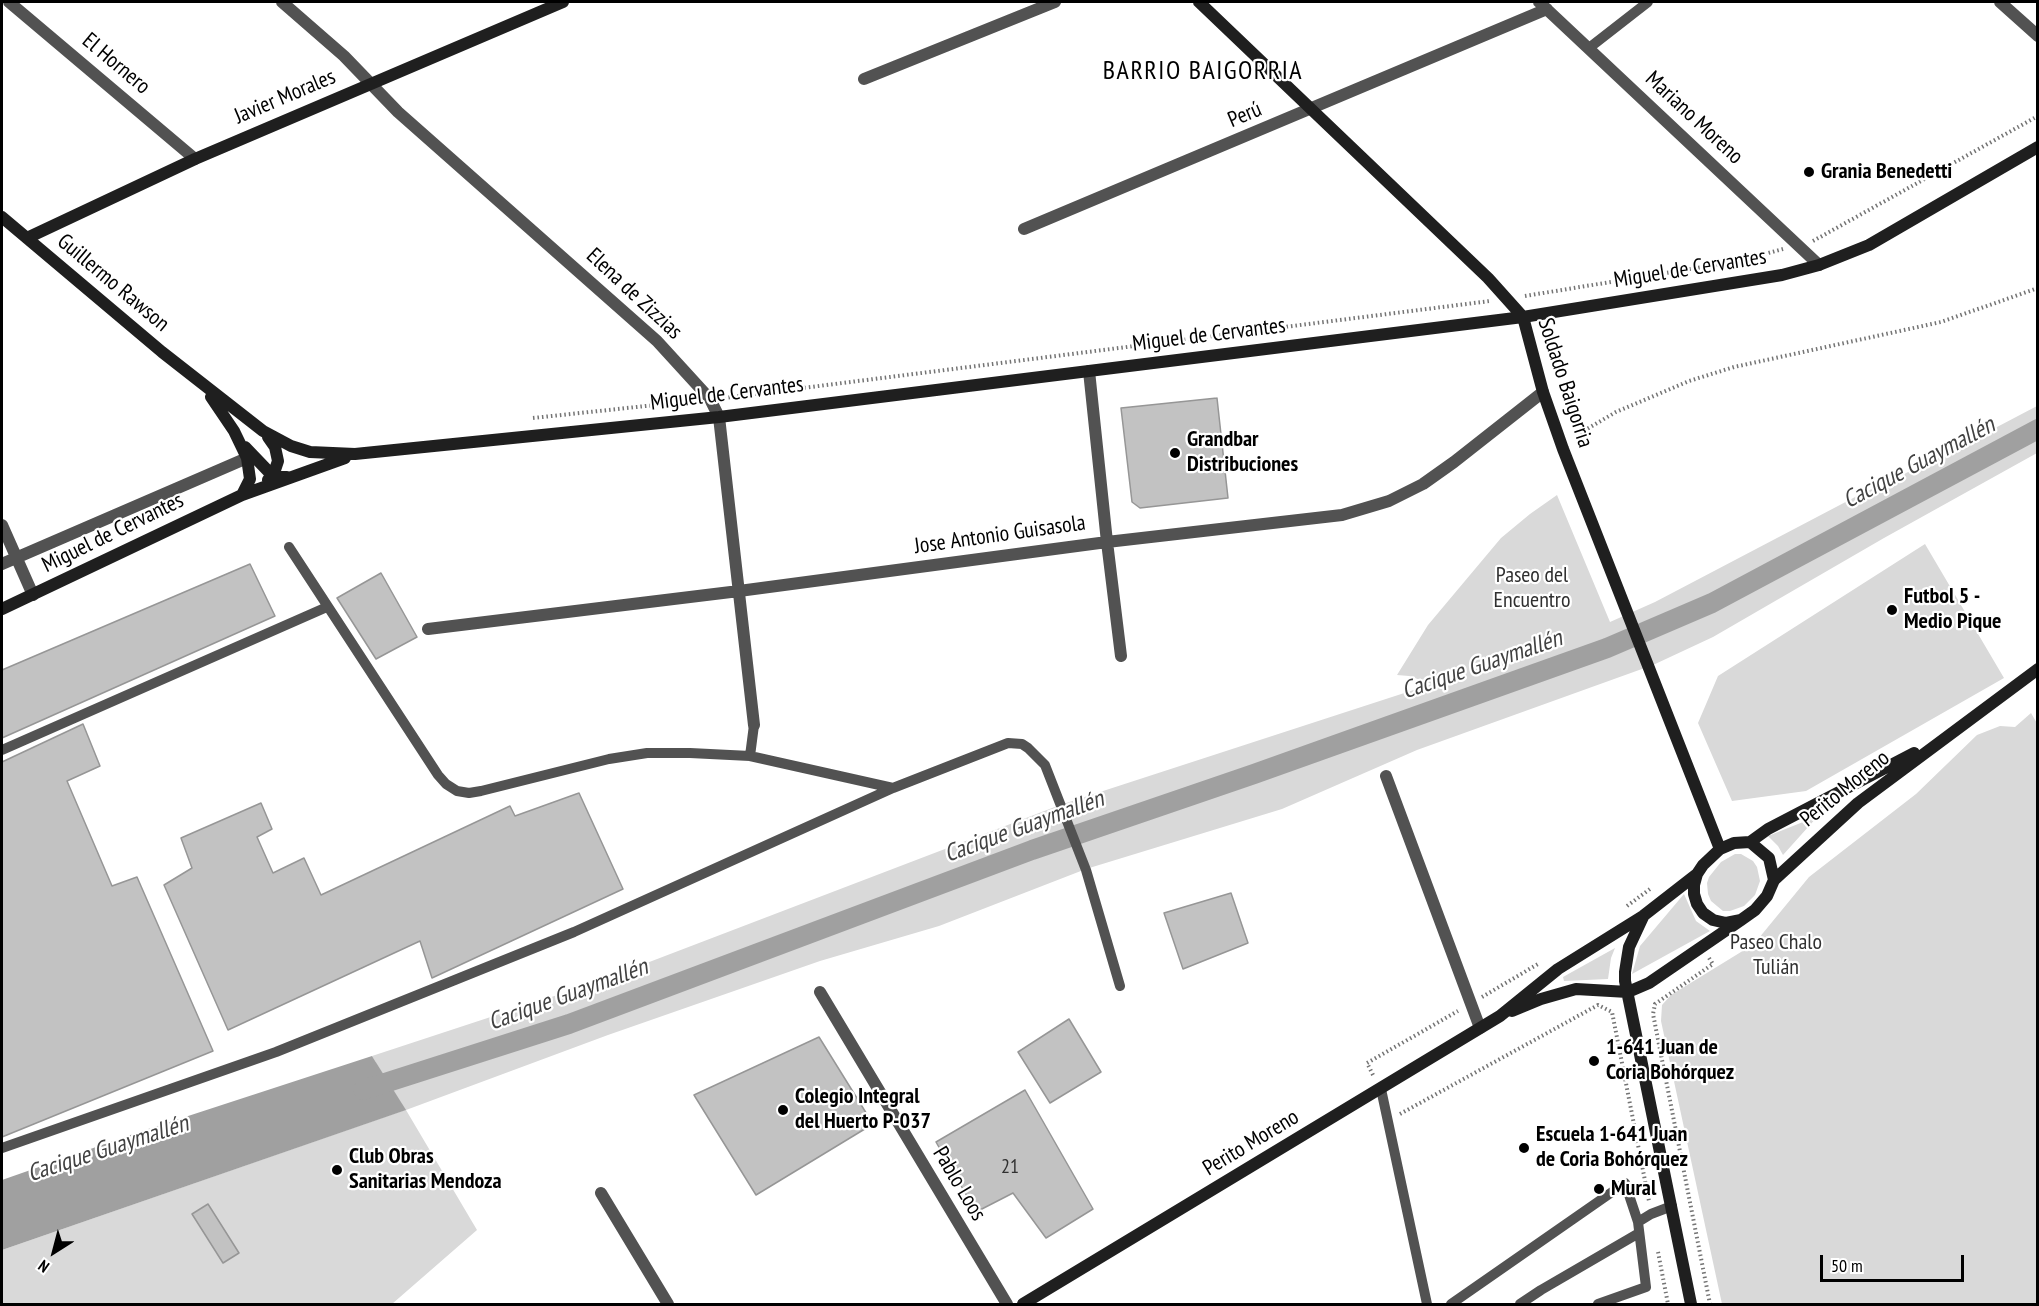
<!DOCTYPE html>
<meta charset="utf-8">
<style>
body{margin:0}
#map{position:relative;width:2039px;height:1306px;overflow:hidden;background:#fff;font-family:"PT Sans Narrow",sans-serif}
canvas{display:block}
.frame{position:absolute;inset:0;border:3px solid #000;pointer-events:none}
.north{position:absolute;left:24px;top:1222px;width:60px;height:60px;-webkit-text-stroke:4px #fff;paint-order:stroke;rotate:216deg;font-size:16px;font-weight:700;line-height:24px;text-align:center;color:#000}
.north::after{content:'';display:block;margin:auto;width:21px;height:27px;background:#000;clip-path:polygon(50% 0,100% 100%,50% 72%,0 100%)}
.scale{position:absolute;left:1820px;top:1255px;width:144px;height:27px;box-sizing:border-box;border:3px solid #000;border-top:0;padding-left:8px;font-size:18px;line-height:21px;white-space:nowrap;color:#000;-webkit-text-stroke:4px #fff;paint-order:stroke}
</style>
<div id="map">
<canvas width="2039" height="1306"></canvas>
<div class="frame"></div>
<div class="north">N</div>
<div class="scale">50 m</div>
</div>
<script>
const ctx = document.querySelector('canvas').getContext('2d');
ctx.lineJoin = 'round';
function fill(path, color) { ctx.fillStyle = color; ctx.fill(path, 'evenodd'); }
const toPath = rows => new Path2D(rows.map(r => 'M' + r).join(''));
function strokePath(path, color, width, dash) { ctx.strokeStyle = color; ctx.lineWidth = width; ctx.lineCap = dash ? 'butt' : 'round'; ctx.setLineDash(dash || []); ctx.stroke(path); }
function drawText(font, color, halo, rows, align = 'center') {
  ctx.font = font + ' "PT Sans Narrow",sans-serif'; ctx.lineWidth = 4.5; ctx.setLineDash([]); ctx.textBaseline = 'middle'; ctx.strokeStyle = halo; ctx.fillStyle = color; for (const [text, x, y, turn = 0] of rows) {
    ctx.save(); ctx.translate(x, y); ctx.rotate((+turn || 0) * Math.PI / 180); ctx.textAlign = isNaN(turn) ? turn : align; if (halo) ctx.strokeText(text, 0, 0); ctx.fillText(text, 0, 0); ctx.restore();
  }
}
fill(toPath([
 [2037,406,2037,453,1884,538,1713,637,1653,665,1417,750,1282,809,1086,869,939,926,820,961,608,1035,406,1110,477,1230,392,1304,2,1304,2,1250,405,1110,372,1056,597,982,1060,805,1432,684,1409,676,1397,675,1428,625,1501,538,1530,514,1557,495,1610,622,1655,602,1857,496,1938,458],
 [1925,544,2004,678,1806,791,1732,801,1698,723,1718,676],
 [2031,713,2038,725,2037,1304,1722,1304,1661,1021,1662,1005,1671,995,1754,944,1809,877,1916,794,1977,735,2000,726,2015,727],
 [1818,816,1783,855,1778,846,1768,836],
 [1735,854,1741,854,1753,861,1757,867,1760,881,1755,895,1744,906,1730,911,1723,911,1711,901,1708,894,1707,883,1709,877,1721,862],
 [1684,894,1696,921,1710,931,1632,974,1640,946],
 [1615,948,1611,958,1608,979,1564,981,1563,977]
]), '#d9d9d9');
fill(toPath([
 [372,1056,406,1110,2,1250,2,1180,136,1133]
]), '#a0a0a0');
strokePath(toPath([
 [363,1090,569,1024,1032,850,1254,774,1607,648,1712,603,2038,429]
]), '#a0a0a0', 20);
const building = toPath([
 [1217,398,1228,498,1140,508,1132,502,1121,408,1217,398],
 [250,564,275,616,2,738,2,670,250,564],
 [381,573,417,637,376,659,337,598,381,573],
 [83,724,100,766,67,781,112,886,137,877,213,1051,2,1137,2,762,83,724],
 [579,793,623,889,432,978,420,941,228,1030,164,885,192,868,181,838,261,803,272,829,257,837,273,873,304,858,321,895,510,806,515,816,579,793],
 [1231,893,1248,943,1183,969,1164,913,1231,893],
 [1069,1019,1101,1072,1050,1103,1018,1052,1069,1019],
 [819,1037,873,1124,756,1195,694,1095,819,1037],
 [1025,1090,1093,1209,1046,1238,1013,1193,976,1212,936,1142,1025,1090],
 [208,1204,239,1253,223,1263,192,1214,208,1204]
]);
fill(building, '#c2c2c2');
strokePath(building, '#969696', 1.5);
strokePath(toPath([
 [1813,241,2038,116],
 [1525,296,1739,261,1783,249],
 [724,398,1490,301],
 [533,418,693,401],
 [1580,433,1616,412,1689,381,1734,367,1941,322,2038,288],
 [1627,906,1650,889],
 [1709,958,1713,964,1655,1004,1653,1014,1710,1304],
 [1482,997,1538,964],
 [1373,1075,1367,1063,1458,1011],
 [1400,1114,1598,1005,1612,1012,1649,1201],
 [1658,1252,1668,1304]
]), '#747474', 4, [1.5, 3]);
strokePath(toPath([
 [1589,48,1648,2],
 [289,547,438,775,446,784,457,791,469,793,481,791,609,759,647,753,690,753,750,756,893,788],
 [2,750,327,607],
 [750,756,754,725],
 [1381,1089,1427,1304],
 [2,1148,276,1052,574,932,893,788,1008,743,1022,744,1028,748,1045,765,1086,870,1120,986],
 [1451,1304,1625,1183,1638,1222],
 [1520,1304,1541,1290,1639,1233],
 [1598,1304,1646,1287,1638,1222,1651,1214,1672,1206]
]), '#525252', 10);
strokePath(toPath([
 [9,2,195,159],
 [282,2,344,56,398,112,657,341,710,399,719,417,754,725],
 [1539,2,1819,265],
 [2000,2,2038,36],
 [864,79,1055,2],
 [1024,229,1547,9],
 [1089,371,1107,542,1121,656],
 [2,525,33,595],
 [2,564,247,458],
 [428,629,739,591,1107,542,1342,515,1389,501,1423,484,1454,462,1543,392],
 [1386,776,1480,1028],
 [820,992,1007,1304],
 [601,1193,668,1304]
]), '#525252', 12);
strokePath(toPath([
 [1199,2,1488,278,1523,317,1543,392,1563,449,1720,849],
 [2,217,162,352,263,431,291,446,310,452,355,454,719,417,1523,317,1782,275,1819,265,1869,245,2038,147],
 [27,238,195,159,563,2],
 [211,397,234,431,247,458,250,479,242,495],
 [268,437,275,447,278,461,275,470,268,480],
 [245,447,268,471,279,477,287,477],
 [2,609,242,495,345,458],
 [1750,842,1768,829,1914,753],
 [1774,880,1858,803,2038,669],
 [1643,917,1629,947,1625,972,1625,981,1691,1304],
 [1512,1011,1541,999,1576,989,1628,992,1649,983,1741,920,1755,910,1767,896,1774,880,1769,858,1750,842,1734,843,1720,849,1703,865,1697,874,1694,885,1694,894,1697,904,1703,913,1713,920,1726,923,1741,920],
 [1023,1304,1500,1016,1558,969,1643,916,1697,874]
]), '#1f1f1f', 12);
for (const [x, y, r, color] of [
 [1809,172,6,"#000"],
 [1175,453,6,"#000"],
 [1892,610,6,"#000"],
 [1594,1061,6,"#000"],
 [783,1110,6,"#000"],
 [1524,1148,6,"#000"],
 [337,1170,6,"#000"],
 [1599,1189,6,"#000"]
]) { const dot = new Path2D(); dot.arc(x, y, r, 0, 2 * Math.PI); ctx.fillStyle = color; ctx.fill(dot); strokePath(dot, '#fff', 2); }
drawText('20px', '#303030', null, [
 ["21",1010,1167]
]);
drawText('22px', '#000', '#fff', [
 ["El Hornero",116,64,40],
 ["Javier Morales",285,97,-23],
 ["Perú",1245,115,-23],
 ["Mariano Moreno",1694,118,43],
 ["Miguel de Cervantes",1690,269,-9],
 ["Guillermo Rawson",113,283,40],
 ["Elena de Zizzias",634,294,43],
 ["Miguel de Cervantes",1209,335,-7],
 ["Soldado Baigorria",1565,383,72],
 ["Miguel de Cervantes",727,394,-7],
 ["Miguel de Cervantes",113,533,-26],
 ["Jose Antonio Guisasola",1000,535,-8],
 ["Perito Moreno",1845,789,-39],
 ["Perito Moreno",1251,1143,-31],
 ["Pablo Loos",959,1184,59]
]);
drawText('bold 22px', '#000', '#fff', [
 ["Grania Benedetti",1821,172],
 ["Grandbar",1187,440],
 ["Distribuciones",1187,465],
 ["Futbol 5 -",1904,597],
 ["Medio Pique",1904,622],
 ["1-641 Juan de",1606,1048],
 ["Coria Bohórquez",1606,1073],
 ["Colegio Integral",795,1097],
 ["del Huerto P-037",795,1122],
 ["Escuela 1-641 Juan",1536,1135],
 ["de Coria Bohórquez",1536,1160],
 ["Club Obras",349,1157],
 ["Sanitarias Mendoza",349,1182],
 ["Mural",1611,1189]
], 'left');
drawText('22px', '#303030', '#fff', [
 ["Paseo del",1532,576],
 ["Encuentro",1532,601],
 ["Paseo Chalo",1776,943],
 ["Tulián",1776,968]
]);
drawText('italic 24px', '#414141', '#fff', [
 ["Cacique Guaymallén",1919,463,-28],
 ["Cacique Guaymallén",1482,665,-19],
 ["Cacique Guaymallén",1024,827,-20],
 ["Cacique Guaymallén",568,995,-20],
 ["Cacique Guaymallén",108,1149,-18]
]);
ctx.letterSpacing = '1.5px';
drawText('26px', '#000', '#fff', [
 ["BARRIO BAIGORRIA",1203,72]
]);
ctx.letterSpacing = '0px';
</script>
